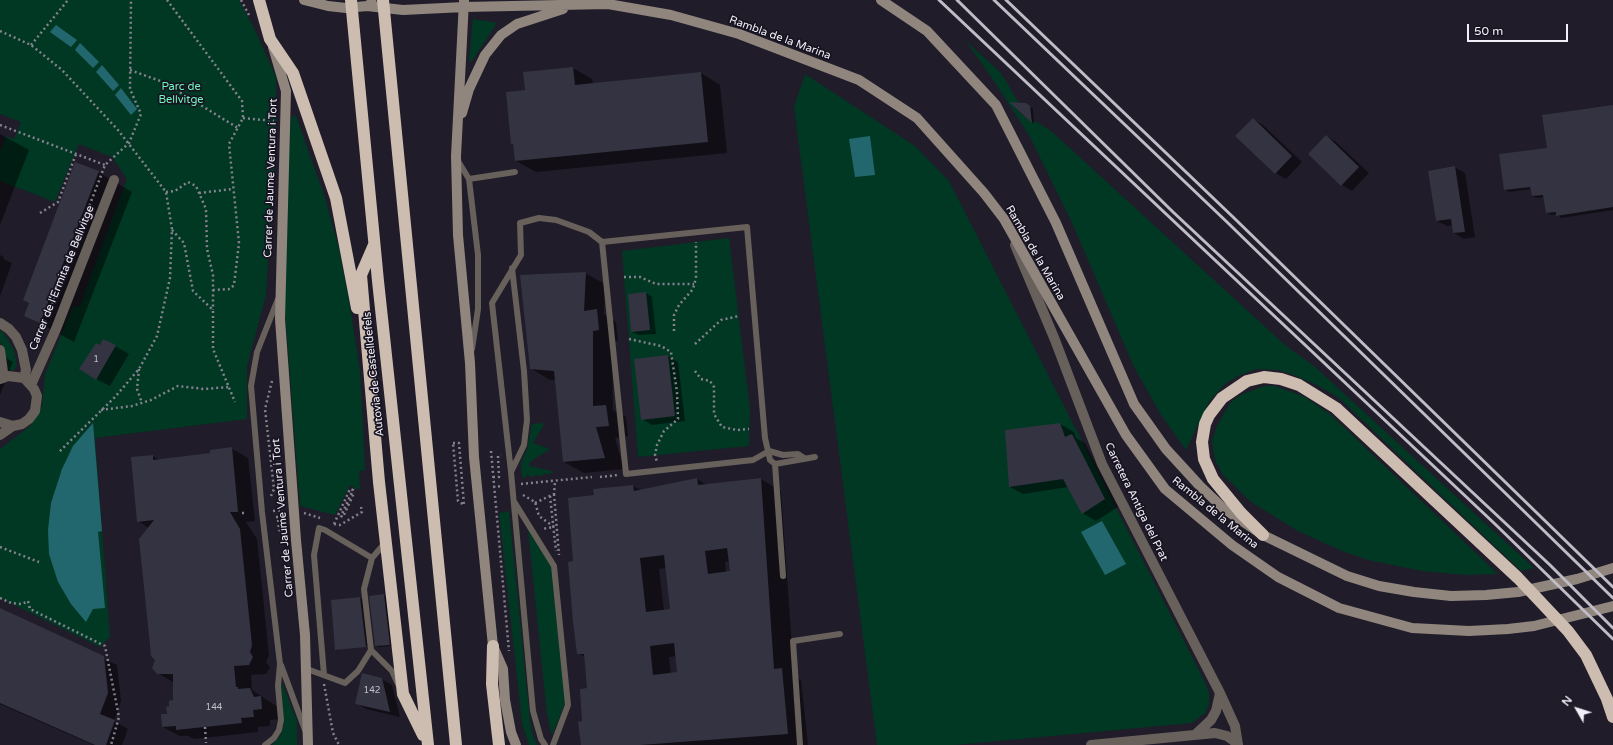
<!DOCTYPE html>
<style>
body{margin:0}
#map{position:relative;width:1613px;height:745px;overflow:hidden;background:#201c29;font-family:"Varela Round",sans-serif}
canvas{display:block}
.north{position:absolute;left:1557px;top:689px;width:40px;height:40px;-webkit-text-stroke:3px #171320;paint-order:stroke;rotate:309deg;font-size:11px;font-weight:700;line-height:16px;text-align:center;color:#f2eff8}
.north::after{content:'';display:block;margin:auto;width:14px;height:18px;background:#f2eff8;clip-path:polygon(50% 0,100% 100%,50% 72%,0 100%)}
.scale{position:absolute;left:1467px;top:24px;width:101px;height:18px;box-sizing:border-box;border:2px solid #f2eff8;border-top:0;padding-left:5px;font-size:12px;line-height:14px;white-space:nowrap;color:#f2eff8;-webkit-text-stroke:3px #171320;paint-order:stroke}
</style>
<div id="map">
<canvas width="1613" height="745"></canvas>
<div class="north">N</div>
<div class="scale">50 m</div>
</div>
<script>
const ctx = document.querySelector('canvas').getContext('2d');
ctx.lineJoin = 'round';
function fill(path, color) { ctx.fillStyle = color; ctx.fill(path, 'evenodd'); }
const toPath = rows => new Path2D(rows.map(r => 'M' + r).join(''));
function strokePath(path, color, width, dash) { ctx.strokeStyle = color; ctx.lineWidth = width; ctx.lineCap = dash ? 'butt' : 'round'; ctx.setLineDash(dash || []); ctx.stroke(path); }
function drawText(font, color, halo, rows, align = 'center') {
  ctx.font = font + ' "Varela Round",sans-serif'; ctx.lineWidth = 3.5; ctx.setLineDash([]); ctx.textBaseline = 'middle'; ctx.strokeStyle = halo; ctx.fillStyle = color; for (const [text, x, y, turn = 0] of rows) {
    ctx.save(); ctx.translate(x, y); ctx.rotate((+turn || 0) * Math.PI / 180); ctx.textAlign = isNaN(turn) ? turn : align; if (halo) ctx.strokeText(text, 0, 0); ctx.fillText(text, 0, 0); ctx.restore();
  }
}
fill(toPath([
 [0,0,239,0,254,28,276,77,276,134,266,295,247,366,247,419,95,438,110,637,100,647,0,598,0,449,30,426,42,406,45,374,73,307,80,306,127,179,112,157,79,144,55,202,0,181,0,152,6,136,14,139,21,122,0,114],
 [473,19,497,23,472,61,470,62,469,60],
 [965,40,1001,73,1019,103,1015,108,1032,123,1035,121,1050,130,1285,345,1314,366,1534,568,1521,571,1339,398,1315,384,1291,374,1278,370,1256,369,1238,376,1225,384,1209,402,1186,450,1161,415,1134,367,1073,225,1029,135,990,75],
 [805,74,915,146,949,181,1205,682,1209,692,1209,704,1205,713,1192,723,955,745,877,745,794,107],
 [294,115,296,116,325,198,339,249,350,307,360,371,365,470,359,471,360,489,353,489,355,488,350,485,335,515,300,506,283,286,284,218,291,118],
 [729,238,750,409,749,446,638,457,622,251],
 [0,330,4,333,14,350,17,365,14,370,8,370,4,349,0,342],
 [1264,386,1275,386,1305,397,1331,415,1498,574,1465,575,1422,571,1368,560,1342,551,1298,531,1251,502,1223,475,1215,460,1212,441,1217,426,1230,403,1240,395],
 [545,423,533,443,550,449,530,462,529,466,552,471,553,473,547,475,546,473,543,474,543,476,535,475,534,477,526,475,526,477,522,478,521,463,527,449,532,424],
 [509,511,530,720,532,732,537,745,529,745,522,723,499,513],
 [528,530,551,566,565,703,552,736,547,714],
 [281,680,297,721,297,745,272,745,280,736,284,725]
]), '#003824');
fill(toPath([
 [56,25,77,40,71,47,50,32],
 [80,43,99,62,93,68,75,50],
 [102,65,119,85,113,91,96,72],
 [121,88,137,109,131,115,115,95],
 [870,136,875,175,855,177,849,139],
 [93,423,102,531,98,532,105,608,93,609,86,622,71,604,58,582,49,554,48,530,51,503,62,469,73,446],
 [1102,521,1126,564,1105,575,1081,532]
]), '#23676e');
fill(toPath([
 [573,68,592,79,593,84,701,73,720,85,727,153,536,172,516,161,514,145,512,144,526,91],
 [1012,103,1029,106,1033,109,1034,124],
 [1613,106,1613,210,1561,218,1557,214,1551,215,1547,213,1544,197,1537,198,1532,196,1532,189,1509,192,1505,189,1548,149],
 [1253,119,1263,125,1302,162,1286,179,1275,173],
 [0,134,29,150,0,225],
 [1326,136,1336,142,1369,173,1352,191,1342,185],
 [1454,167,1465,173,1475,237,1464,239,1454,233,1453,225,1447,226,1437,221],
 [98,172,132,192,74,342,25,315],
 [0,255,4,257,3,259,12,263,0,296],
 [585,273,605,284,604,314,616,322,618,341,612,342,613,410,626,417,628,436,615,438,624,469,584,473,564,462,556,380,550,380,530,368],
 [646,293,652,297,656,334,639,335,632,332],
 [104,340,129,354,110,386,96,379,100,346],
 [0,354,13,362,0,395],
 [668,356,678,362,685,421,652,425,642,419],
 [1060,424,1074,432,1076,438,1085,443,1118,507,1096,521,1082,513,1068,487,1023,494,1010,487],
 [231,448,248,458,255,521,246,522,257,539,269,655,266,662,270,667,266,674,251,675,252,690,278,707,279,719,270,720,270,726,258,727,258,732,194,739,188,736,180,736,163,727,174,701,174,683,158,673,149,528,138,521,153,456,159,460,211,454],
 [697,479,707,485,761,479,781,491,794,676,801,680,808,745,582,745,588,689,585,657,578,653,574,562,595,496,633,486,641,490],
 [730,561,731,572,726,573,725,562],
 [666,568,671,610,664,611,659,569],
 [676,656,678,673,671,674,669,657],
 [384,595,387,597,392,646,379,647,376,646],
 [360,598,363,600,368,646,338,649,338,651,336,650,332,601],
 [0,609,117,665,121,701,114,721,128,729,122,745,93,745,0,704],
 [381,679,392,685,400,717,366,709,356,703]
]), '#0007');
fill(toPath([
 [573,67,575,85,701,72,708,142,515,161,513,144,511,144,506,92,525,90,523,72],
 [1009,102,1026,103,1030,106,1032,123],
 [1613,105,1613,207,1556,216,1556,212,1546,213,1543,195,1532,196,1530,187,1504,190,1499,154,1547,148,1542,115],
 [1253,118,1292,156,1275,174,1235,136],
 [1326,135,1359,167,1341,186,1308,154],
 [75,162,99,171,40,323,24,316,29,303,23,300],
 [1455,166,1465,232,1453,233,1451,219,1436,221,1428,171],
 [586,272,584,311,597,309,599,330,593,331,593,406,606,405,609,426,596,427,605,458,563,462,554,371,530,369,520,275],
 [646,292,650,330,631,332,628,294],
 [103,339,116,345,96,380,79,369,96,343,100,345],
 [668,355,675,416,641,420,634,359],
 [1060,423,1065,437,1072,434,1105,499,1082,514,1063,479,1009,487,1005,430],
 [232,447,238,512,230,512,240,529,252,645,250,652,253,657,249,665,234,666,236,687,238,687,238,689,250,688,254,697,261,696,262,709,253,710,254,717,241,718,242,723,176,730,176,726,162,727,161,714,167,714,166,707,169,706,169,701,173,700,173,674,157,674,152,668,155,660,151,656,150,645,139,539,154,520,137,522,131,457,153,455,153,460,210,453,210,450],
 [697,478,698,485,761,478,774,669,782,668,788,734,640,745,581,745,578,722,582,721,580,689,587,688,584,654,577,654,573,622,568,562,573,561,568,498,594,495,593,489,633,485,634,491],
 [727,548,730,571,708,574,705,551],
 [664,555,670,609,646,612,640,558],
 [674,643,677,672,653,675,650,646],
 [384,594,390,645,375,646,369,596],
 [360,597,366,647,335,650,331,600],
 [0,608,104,656,108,693,100,714,115,720,106,745,95,745,0,703],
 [362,673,382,678,390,712,355,704]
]), '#333341');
strokePath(toPath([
 [167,0,242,101,243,118,229,144,239,243,234,285,230,289,213,290],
 [241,0,249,15],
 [0,31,31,45,62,70,118,130,166,192,172,229,170,278,157,336,139,369,115,397,58,453],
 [31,45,68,0],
 [130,70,163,82,238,128],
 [243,118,274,121],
 [0,125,105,165],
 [166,192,175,191,188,182,196,186,206,209,207,249,213,275,213,310],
 [199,193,233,189],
 [40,213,58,202,76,154],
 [172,230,184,243,193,291,213,310,213,349,235,402],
 [624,277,640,277,656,284,694,284],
 [43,327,105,165,129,143,141,114,130,89,131,0],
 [674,331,674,315,679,305,693,289,696,278,696,242],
 [629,339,661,346,671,352,677,392,678,419,664,431,657,445,655,455,657,462],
 [695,344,721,320,739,316],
 [139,369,137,389,142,403],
 [695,371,701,379,710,381,714,387,714,414,722,427,737,430,749,429],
 [101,410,132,406,151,400,178,386,204,389,229,387],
 [453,443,459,443,464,505,458,501,453,443],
 [491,451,509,651],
 [493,477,499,477,498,456,501,455],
 [600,477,618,475],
 [521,484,592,477],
 [493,487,503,486],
 [554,494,559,555],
 [523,495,535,502,539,516,554,527,542,529],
 [271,496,274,489,265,409,272,381],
 [550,496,556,551],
 [535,503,554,494,555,481],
 [273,511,283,510],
 [242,513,246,513],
 [304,513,320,518],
 [276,517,278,517,279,530,281,531,281,517,284,517],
 [334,524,350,489,353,490,341,516,343,517,354,493],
 [334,524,340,525,362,512,361,507],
 [0,547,39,562],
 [0,598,11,603,22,604,28,601,30,609,105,646,119,717,111,745],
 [324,684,333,733,339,745],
 [205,727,206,743]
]), '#85828d', 2.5, [2, 3]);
strokePath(toPath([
 [458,161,469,179,478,255,478,309,472,349],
 [469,179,515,172],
 [602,242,626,474,753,460,769,451],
 [769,451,783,455,798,454,804,458],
 [775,464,783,576],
 [511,472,524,445,527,420,524,371,512,268],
 [515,503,554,566,568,705,553,745],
 [385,543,372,558,364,589,371,650,392,671,398,684],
 [281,665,305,730],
 [307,669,345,683,358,671,371,650],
 [324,675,314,555,319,528,325,530,372,558],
 [265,745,274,738,279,730,281,720,278,686,280,664,262,512,251,386,257,352,278,299],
 [545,745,541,739,533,711,511,472,492,303,521,255,520,223,539,218,556,220,589,232,602,242,747,227,765,438,770,460,775,464,781,463,815,457],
 [800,745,793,641,840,634]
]), '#67605b', 6);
strokePath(toPath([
 [1015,245,1055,340,1102,464,1220,693,1235,726,1238,745],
 [0,323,9,329,16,337,22,350,26,370,24,378],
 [0,350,3,372,0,378],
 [0,379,8,376,24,378,34,389,37,396,35,411,29,419,22,424,13,426,0,422],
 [31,385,56,329,114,180],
 [0,435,13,426],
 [1195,735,1211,720,1216,711,1220,693],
 [1091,745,1215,733,1227,736,1238,744]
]), '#67605b', 10);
strokePath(toPath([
 [304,0,328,6,346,8,367,6,372,3],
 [881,0,927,31,996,105,1056,223,1134,404,1166,449,1199,485,1223,508,1263,535,1347,576,1379,586,1414,592,1451,596,1486,595,1518,592,1577,579,1613,568],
 [464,1,456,156,458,235,470,363,474,457,493,646,503,669,505,700,511,732,516,745],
 [367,6,403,10,464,7,608,4,671,15,739,34,859,80,917,118,984,193,1004,219,1126,435,1165,489,1232,545,1278,577,1339,608,1412,628,1469,631,1508,629,1534,626,1613,606],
 [273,47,286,91,280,319,296,540,305,635,308,745],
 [462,113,469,89,485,55,501,35,517,24,563,9]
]), '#90867e', 10);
strokePath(toPath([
 [259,0,270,39,293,73,336,198,357,308],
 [351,0,378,281,428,745],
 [383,0,456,745],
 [374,245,361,275,379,482,403,694,423,735],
 [1263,535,1241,513,1213,479,1204,459,1202,442,1205,424,1209,415,1222,398,1247,381,1264,377,1281,379,1299,385,1336,408,1518,578,1568,631,1586,655,1607,699,1613,717],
 [493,646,492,684,499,745]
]), '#cdbdb0', 12);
strokePath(toPath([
 [939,0,1495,524,1613,639],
 [957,0,1173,212,1550,565,1613,628],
 [994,0,1228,223,1613,598],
 [1006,0,1233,217,1613,587]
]), '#bfbcc6', 3);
drawText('9px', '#c2c0ca', null, [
 ["1",96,360],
 ["142",372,691],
 ["144",214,708]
]);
drawText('11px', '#f2eff8', '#171320', [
 ["Rambla de la Marina",780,38,20],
 ["Carrer de Jaume Ventura i Tort",271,178,-88],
 ["Rambla de la Marina",1035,253,60],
 ["Carrer de l'Ermita de Bellvitge",62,278,-68],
 ["Autovia de Castelldefels",374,374,-96],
 ["Carretera Antiga del Prat",1136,502,64],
 ["Rambla de la Marina",1215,513,39],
 ["Carrer de Jaume Ventura i Tort",283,518,-95]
]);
drawText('11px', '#72f5bd', '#171320', [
 ["Parc de",181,87],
 ["Bellvitge",181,100]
]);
</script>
